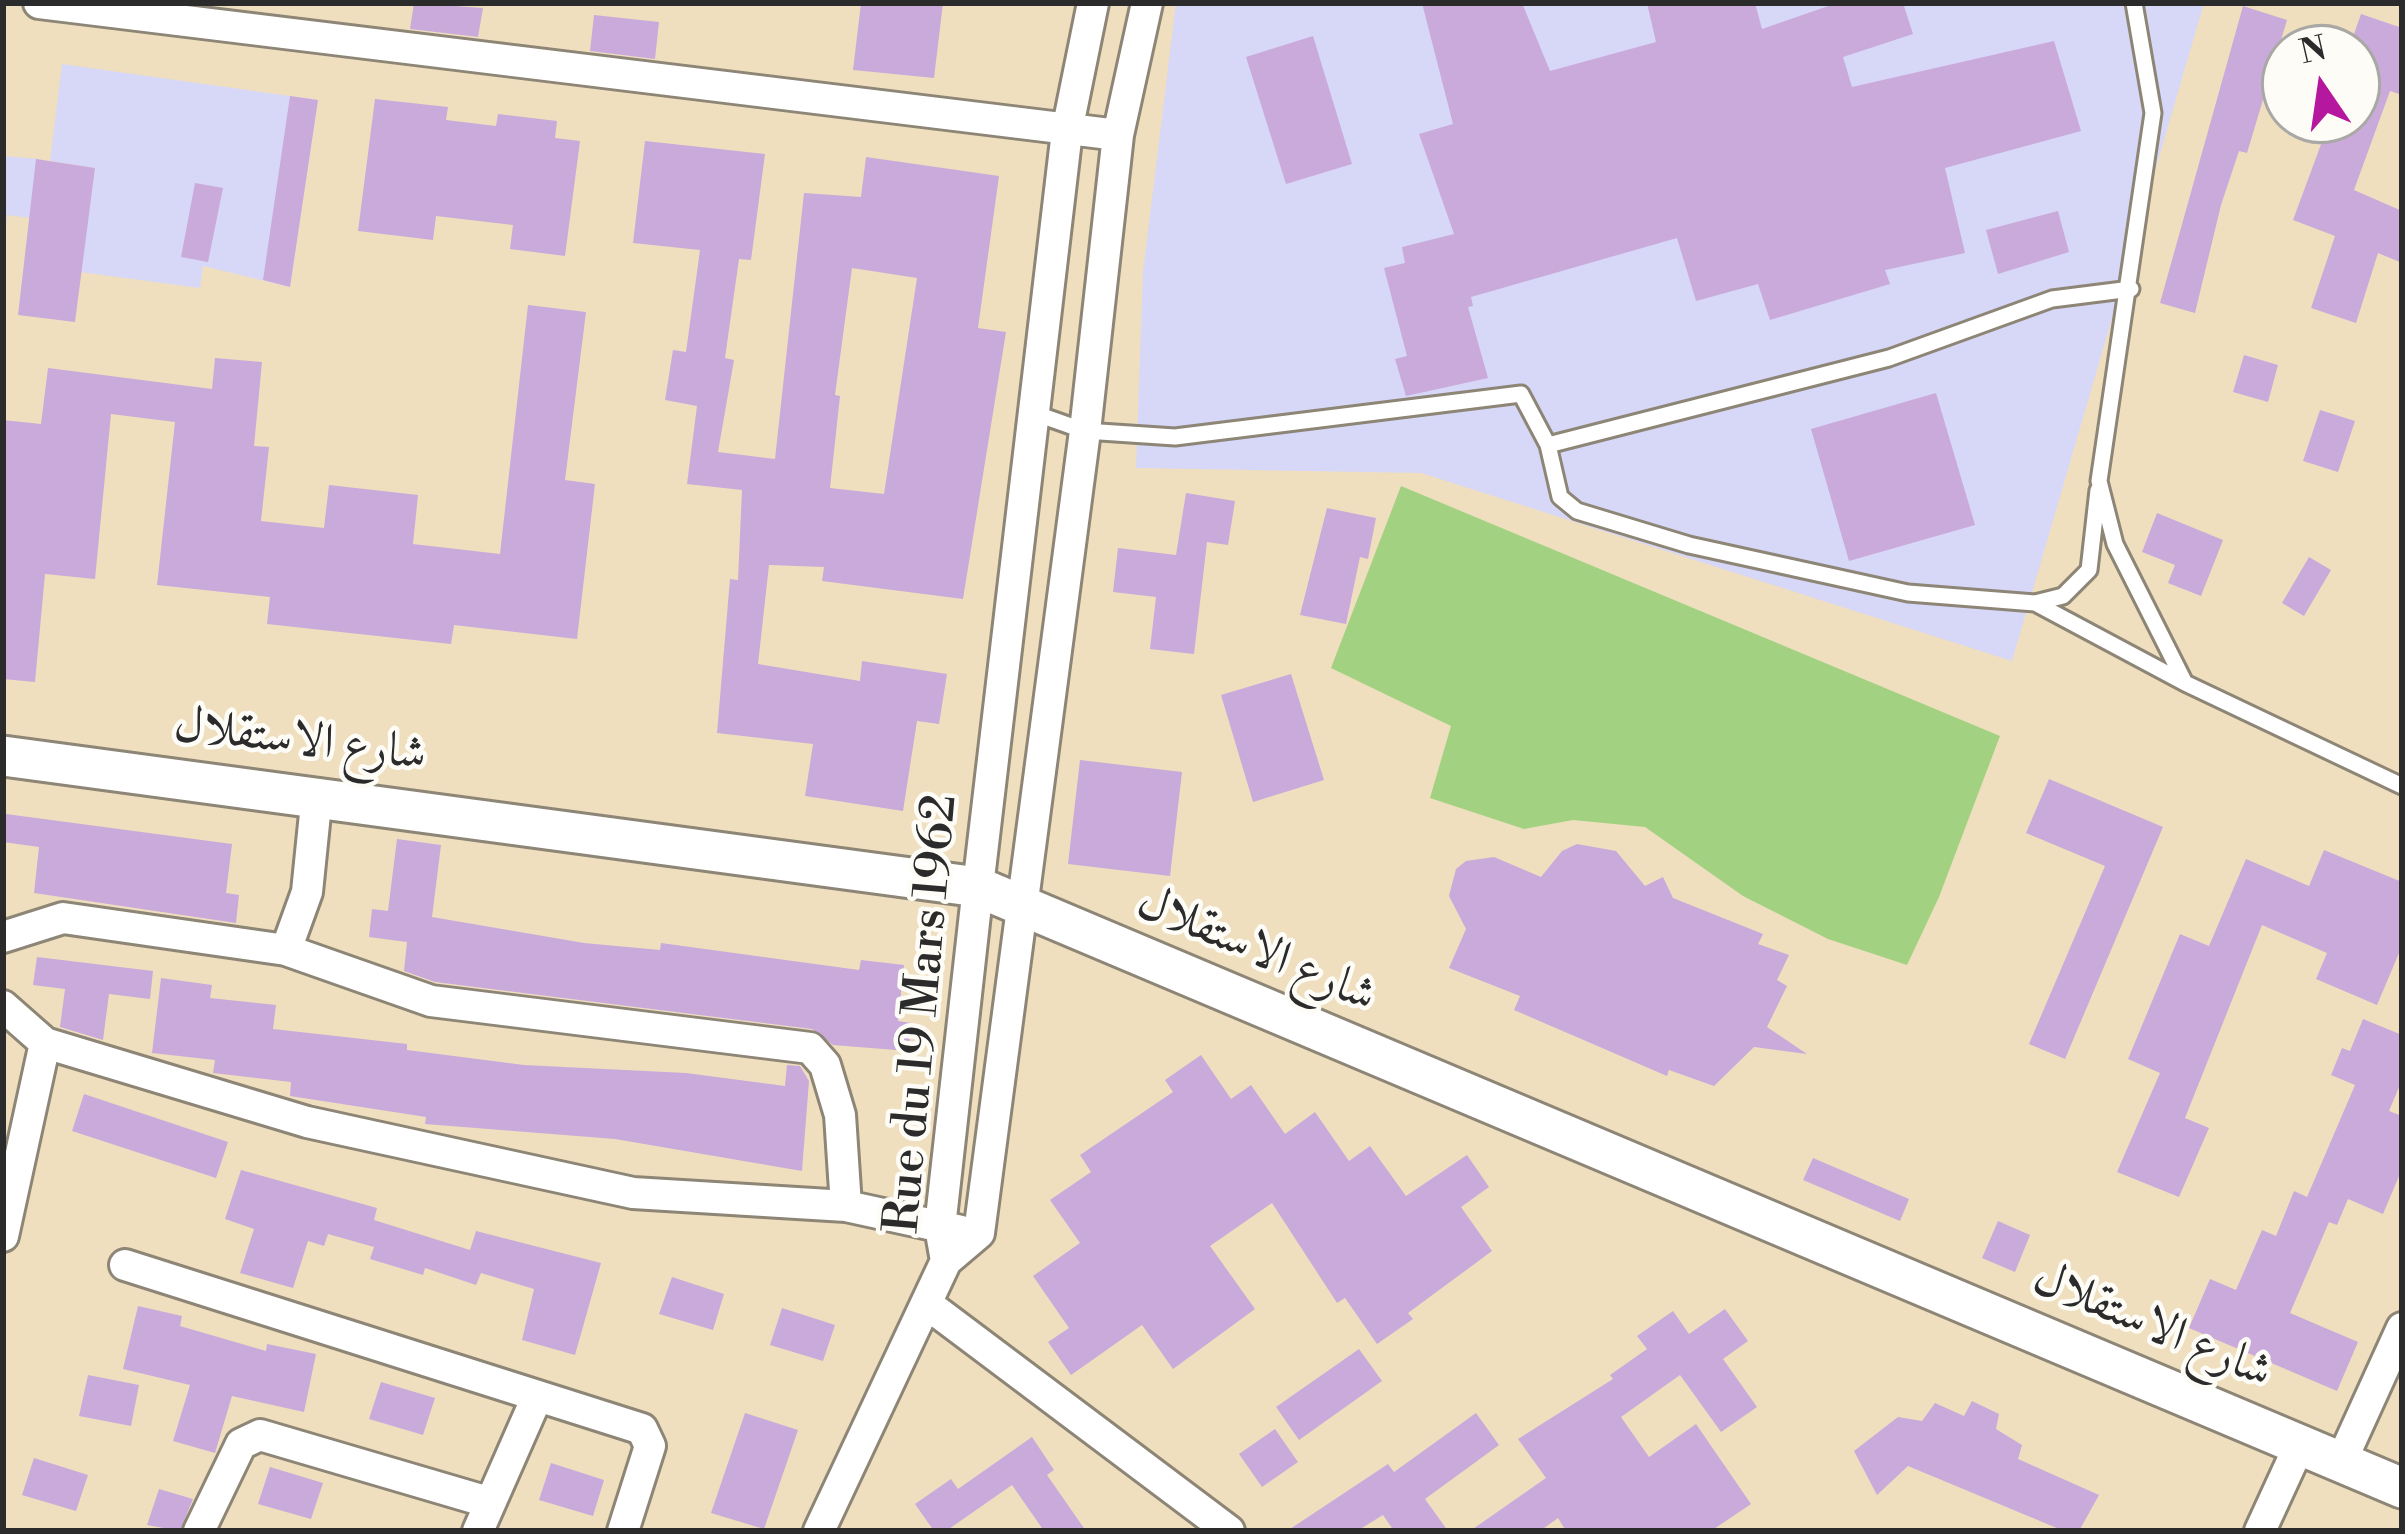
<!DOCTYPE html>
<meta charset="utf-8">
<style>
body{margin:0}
#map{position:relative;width:2405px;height:1534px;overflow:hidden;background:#efdfbf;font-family:"Libre Bodoni",serif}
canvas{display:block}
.frame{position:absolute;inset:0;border:6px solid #2b2b2b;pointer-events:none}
.north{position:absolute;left:2261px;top:24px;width:120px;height:120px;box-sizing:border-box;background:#fdfcf7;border:3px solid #a9a8a5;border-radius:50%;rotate:347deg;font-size:33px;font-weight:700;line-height:48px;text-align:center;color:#2b2b2b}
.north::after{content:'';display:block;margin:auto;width:42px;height:54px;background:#b5179e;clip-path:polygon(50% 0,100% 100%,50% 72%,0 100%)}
</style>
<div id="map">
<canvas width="2405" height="1534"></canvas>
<div class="frame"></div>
<div class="north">N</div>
</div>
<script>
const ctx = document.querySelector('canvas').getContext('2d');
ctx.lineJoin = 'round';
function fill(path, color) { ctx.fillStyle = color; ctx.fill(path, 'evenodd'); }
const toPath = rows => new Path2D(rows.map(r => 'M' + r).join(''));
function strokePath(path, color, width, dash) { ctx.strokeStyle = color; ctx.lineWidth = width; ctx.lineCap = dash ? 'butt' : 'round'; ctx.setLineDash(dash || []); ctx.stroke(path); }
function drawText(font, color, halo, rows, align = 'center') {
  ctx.font = font + ' "Libre Bodoni",Amiri,serif'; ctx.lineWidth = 9; ctx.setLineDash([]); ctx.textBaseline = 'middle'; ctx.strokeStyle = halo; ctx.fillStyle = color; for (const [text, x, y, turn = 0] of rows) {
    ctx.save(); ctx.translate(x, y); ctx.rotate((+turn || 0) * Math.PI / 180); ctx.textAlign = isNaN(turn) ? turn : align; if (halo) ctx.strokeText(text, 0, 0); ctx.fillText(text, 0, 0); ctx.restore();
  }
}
fill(toPath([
 [1176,3,2204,3,2012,661,1421,473,1136,468,1143,272],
 [62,64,318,100,290,287,203,266,200,288,80,272,95,168,50,161],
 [3,156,40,159,31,218,7,215,3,254]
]), '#d7d7f8');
fill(toPath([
 [1401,486,2000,736,1939,897,1907,965,1828,939,1743,896,1645,827,1573,820,1524,829,1430,798,1451,726,1331,668]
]), '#a2d281');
fill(toPath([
 [414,3,483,8,478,37,410,29],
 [861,3,943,3,934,78,853,70],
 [1422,3,1522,3,1550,71,1656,42,1647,3,1755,3,1762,29,1837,3,1903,3,1913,34,1843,57,1852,87,2054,41,2081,131,1945,168,1965,253,1885,270,1890,284,1770,320,1758,284,1696,301,1677,238,1471,297,1473,306,1468,307,1488,378,1406,396,1395,359,1407,356,1384,268,1405,263,1402,247,1454,234,1419,134,1453,124],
 [2243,6,2287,20,2247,153,2239,151,2221,205,2195,313,2160,303],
 [2361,14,2402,28,2402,95,2390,91,2354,190,2402,211,2402,263,2378,253,2356,323,2311,308,2335,236,2293,220,2330,120,2357,120,2357,48,2349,48],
 [594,15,659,22,655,59,590,51],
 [1313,36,1352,164,1286,184,1246,57],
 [290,96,318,100,290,287,263,280],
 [375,99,448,107,446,120,496,126,498,114,557,121,555,138,580,141,565,256,510,249,513,225,436,216,433,240,358,231],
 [645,141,765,154,751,260,739,259,725,358,734,360,718,452,775,459,804,193,861,197,866,157,999,176,978,328,1006,332,963,599,822,581,824,567,769,565,758,664,860,681,862,661,947,674,939,724,917,721,903,811,805,796,813,744,717,733,730,579,738,580,742,490,687,484,697,406,665,400,673,350,686,352,700,250,633,243],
 [852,268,917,278,884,494,830,488,840,396,835,395],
 [36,159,95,168,75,322,18,315],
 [195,183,223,188,208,262,181,257],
 [2058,211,2069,252,1998,274,1986,230],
 [528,305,586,312,565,480,595,484,577,639,454,625,451,644,267,624,270,597,157,585,175,422,111,414,95,579,45,574,35,682,3,679,3,420,41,424,48,368,212,389,215,358,262,362,254,446,269,447,261,521,324,528,329,485,418,495,413,544,500,554],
 [2244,355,2278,365,2268,402,2233,392],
 [1936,393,1975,525,1849,561,1811,429],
 [2320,410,2355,421,2338,472,2303,461],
 [1186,493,1235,501,1228,545,1207,542,1194,654,1150,649,1156,597,1113,592,1118,548,1176,555],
 [1327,508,1376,518,1368,559,1360,557,1346,624,1300,615],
 [2157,513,2223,540,2201,596,2168,583,2175,565,2142,552],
 [2309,557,2331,570,2304,616,2282,603],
 [1291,674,1324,780,1253,802,1221,695],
 [1080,760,1182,772,1170,876,1068,864],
 [2049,779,2163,827,2065,1059,2029,1044,2105,866,2026,833],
 [6,814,232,844,226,893,239,895,236,923,34,893,39,847,3,842],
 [397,839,441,845,432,917,584,943,660,950,661,943,859,970,861,960,904,965,898,1021,912,1023,908,1051,833,1045,812,1029,435,982,404,971,407,942,369,937,372,909,388,911],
 [1577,844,1616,851,1645,886,1663,877,1673,898,1763,934,1758,944,1789,955,1777,980,1787,986,1767,1027,1807,1054,1754,1047,1714,1086,1669,1070,1667,1076,1514,1010,1520,996,1449,968,1466,929,1449,896,1456,869,1466,861,1494,857,1541,877,1562,851],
 [2324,850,2402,882,2402,946,2377,1005,2316,979,2327,953,2262,925,2185,1118,2209,1128,2179,1197,2117,1172,2160,1073,2128,1059,2180,934,2209,946,2246,859,2309,886],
 [37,957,153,971,150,999,109,994,103,1040,60,1027,65,989,33,985],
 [161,978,212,985,210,998,276,1005,273,1029,407,1044,407,1050,524,1065,686,1073,785,1086,787,1065,800,1066,809,1081,802,1171,615,1139,425,1124,426,1117,290,1096,291,1082,213,1073,215,1060,152,1053],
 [2363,1019,2402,1035,2402,1080,2389,1111,2402,1116,2402,1169,2383,1214,2348,1199,2337,1225,2329,1222,2290,1313,2358,1342,2337,1391,2189,1328,2210,1279,2236,1290,2262,1230,2276,1236,2294,1191,2307,1197,2355,1085,2331,1075,2342,1048,2350,1051],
 [1201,1055,1231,1099,1251,1085,1285,1134,1315,1112,1349,1161,1370,1146,1406,1196,1467,1155,1489,1187,1461,1207,1492,1251,1408,1313,1413,1319,1377,1344,1345,1298,1337,1303,1272,1203,1210,1246,1255,1309,1173,1369,1142,1325,1071,1375,1048,1342,1069,1328,1033,1276,1080,1243,1050,1200,1091,1172,1080,1155,1173,1092,1165,1080],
 [84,1094,228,1142,216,1178,72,1131],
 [1813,1158,1909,1199,1900,1221,1803,1180],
 [241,1170,377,1208,374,1220,470,1250,476,1231,601,1263,575,1355,522,1340,534,1289,481,1273,476,1285,425,1268,423,1275,370,1259,374,1247,328,1234,324,1246,308,1241,293,1288,240,1273,254,1229,225,1219],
 [1998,1221,2030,1235,2015,1272,1982,1258],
 [672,1277,724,1294,713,1330,659,1314],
 [138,1306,182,1316,180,1326,266,1351,267,1344,316,1354,304,1412,232,1396,215,1453,173,1441,190,1385,123,1369],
 [782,1308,835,1325,823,1361,770,1345],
 [1725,1309,1748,1341,1723,1359,1757,1407,1721,1432,1680,1375,1621,1417,1649,1457,1696,1424,1751,1504,1711,1531,1566,1531,1558,1518,1540,1531,1470,1531,1546,1478,1518,1439,1613,1379,1610,1375,1647,1349,1637,1336,1673,1311,1689,1334],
 [1359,1349,1382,1381,1299,1440,1276,1407],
 [88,1375,139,1385,131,1426,79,1416],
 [381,1382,435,1398,423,1435,369,1419],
 [1972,1401,1999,1414,1996,1429,2022,1445,2018,1459,2099,1495,2079,1531,2064,1531,1908,1466,1877,1495,1854,1451,1898,1417,1922,1421,1935,1403,1964,1416],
 [745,1413,798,1430,764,1529,711,1513],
 [1476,1413,1499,1445,1425,1499,1448,1531,1394,1531,1383,1515,1357,1531,1287,1531,1388,1464,1394,1472],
 [1275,1429,1298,1462,1262,1487,1239,1454],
 [1032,1437,1054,1470,1047,1475,1086,1531,1044,1531,1012,1485,946,1531,934,1531,915,1504,951,1479,958,1489],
 [34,1458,88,1475,76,1511,22,1495],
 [551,1463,604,1480,593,1516,539,1500],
 [270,1467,323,1483,311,1519,258,1504],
 [159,1489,193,1499,180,1531,147,1525]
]), '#caaada');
const service = toPath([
 [2134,3,2153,113,2099,481,2115,544,2185,683,2402,786],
 [1037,414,1085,431,1175,437,1521,394,1548,445,1560,497,1577,511,1689,545,1908,593,2035,603,2185,683],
 [1548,445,1889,358,2052,299,2131,289],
 [2035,603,2063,596,2089,570,2098,490]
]);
const minor = toPath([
 [39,3,1118,135],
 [3,937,63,918,286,950,307,892,317,794],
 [286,950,431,1001,810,1048,825,1065,840,1115,846,1206],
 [3,1006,45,1043,307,1122,633,1193,846,1206,961,1231],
 [3,1236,45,1043],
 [946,1261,940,1227,978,887,1067,131,1093,3],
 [125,1265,642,1429,650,1446,623,1531],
 [927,1304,1229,1531],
 [2341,1462,2402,1328],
 [199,1531,241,1444,260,1435,488,1502],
 [478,1531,537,1397],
 [819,1531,946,1261,979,1233,1085,431,1118,135,1147,3],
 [2260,1531,2300,1444]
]);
const tertiary = toPath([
 [3,756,978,887,2402,1488]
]);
strokePath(service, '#8d8575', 21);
strokePath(minor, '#8d8575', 36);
strokePath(tertiary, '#8d8575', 45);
strokePath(service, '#fff', 15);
strokePath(minor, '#fff', 30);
strokePath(tertiary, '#fff', 39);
drawText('48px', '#2b2b2b', '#fdfcf7', [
 ["شارع الاستقلال",300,742,7],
 ["شارع الاستقلال",1256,951,23],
 ["Rue du 19 Mars 1962",924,1014,-85],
 ["شارع الاستقلال",2152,1327,23]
]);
</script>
